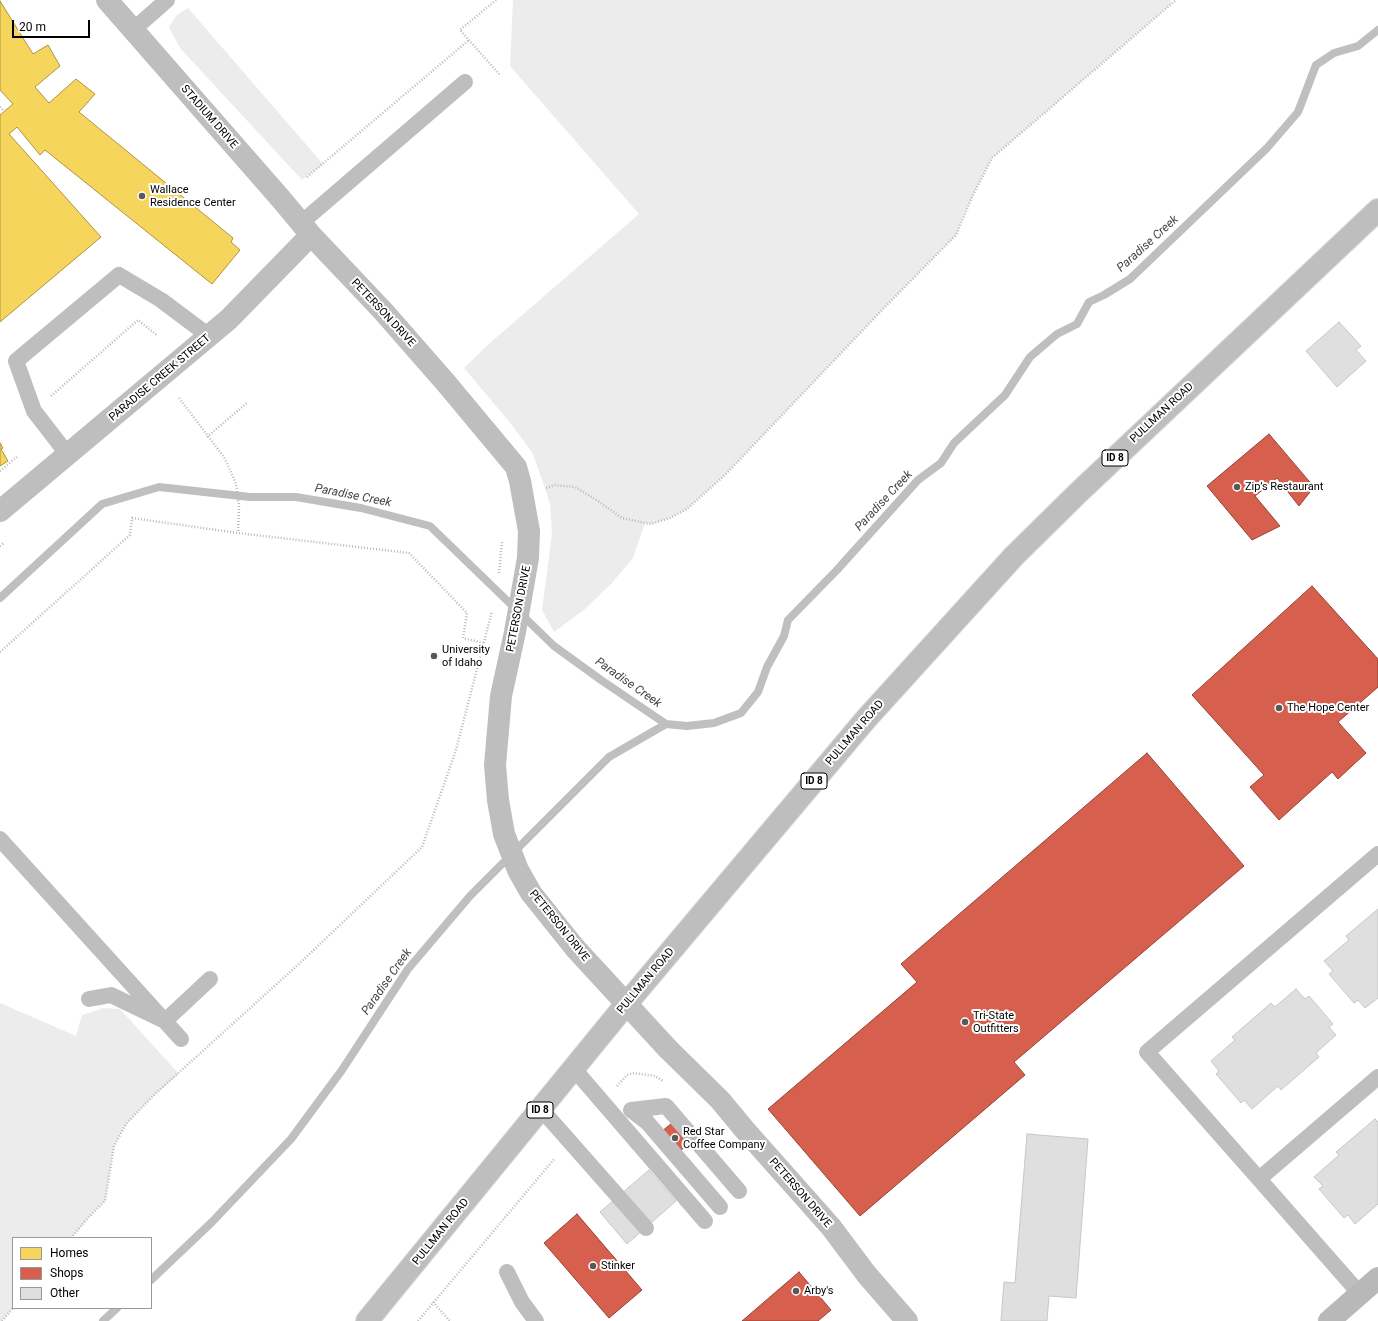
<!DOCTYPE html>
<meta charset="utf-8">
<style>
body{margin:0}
#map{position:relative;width:1378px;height:1321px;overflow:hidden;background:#fff;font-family:Roboto,sans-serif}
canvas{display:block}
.legend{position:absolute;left:12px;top:1237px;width:140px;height:72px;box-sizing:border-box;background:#fff;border:1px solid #999;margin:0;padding:5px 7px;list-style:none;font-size:12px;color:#000}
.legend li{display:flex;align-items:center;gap:8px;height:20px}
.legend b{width:20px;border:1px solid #999}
.scale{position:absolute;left:12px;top:20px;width:78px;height:18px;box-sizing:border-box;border:2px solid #000;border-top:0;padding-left:5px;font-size:12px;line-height:14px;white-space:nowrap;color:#000;-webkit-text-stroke:3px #fff;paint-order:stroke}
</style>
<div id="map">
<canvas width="1378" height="1321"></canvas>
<ul class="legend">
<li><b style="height:11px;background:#f6d55c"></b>Homes</li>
<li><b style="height:11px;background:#d6604d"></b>Shops</li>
<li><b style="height:11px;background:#dfdfdf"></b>Other</li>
</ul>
<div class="scale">20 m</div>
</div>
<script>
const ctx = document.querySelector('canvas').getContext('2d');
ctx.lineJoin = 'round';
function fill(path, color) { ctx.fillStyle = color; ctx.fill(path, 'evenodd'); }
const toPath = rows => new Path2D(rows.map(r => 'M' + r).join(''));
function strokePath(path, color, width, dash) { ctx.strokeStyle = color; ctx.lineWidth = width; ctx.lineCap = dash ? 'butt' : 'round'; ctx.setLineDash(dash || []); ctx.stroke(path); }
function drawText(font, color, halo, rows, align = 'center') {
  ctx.font = font + ' Roboto,sans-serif'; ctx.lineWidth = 4; ctx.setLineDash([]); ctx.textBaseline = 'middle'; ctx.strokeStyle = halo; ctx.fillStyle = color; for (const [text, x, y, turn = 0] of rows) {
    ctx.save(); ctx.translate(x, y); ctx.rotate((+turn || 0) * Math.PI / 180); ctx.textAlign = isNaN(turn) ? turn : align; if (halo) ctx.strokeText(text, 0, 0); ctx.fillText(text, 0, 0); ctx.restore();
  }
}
fill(toPath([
 [513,0,1170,0,1172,3,992,158,973,195,956,235,884,308,725,475,687,509,670,518,651,524,645,523,633,558,611,584,585,609,554,632,542,610,552,534,550,504,545,488,532,452,511,424,464,368,491,342,639,214,510,66],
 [188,8,323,164,302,180,180,48,169,27,177,15],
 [0,1003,76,1036,82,1015,104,1008,120,1009,179,1074,154,1095,126,1124,114,1146,105,1201,87,1219,71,1238,13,1238,13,1308,2,1321,0,1321]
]), '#ececec');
const homes = toPath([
 [0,1,33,54,48,45,60,66,35,87,49,103,76,79,95,94,79,112,233,238,231,242,240,250,212,284,45,150,40,155,17,127,9,134,101,237,0,322,0,115,13,104,0,90,0,1],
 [0,443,3,448,1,449,8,461,0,466,0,443]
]);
fill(homes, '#f6d55c');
strokePath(homes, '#ac9540', 1);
const shops = toPath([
 [1269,434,1314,487,1299,506,1277,478,1255,496,1280,526,1252,540,1207,486,1269,434],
 [1312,586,1378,659,1378,687,1338,722,1366,753,1338,779,1332,772,1279,820,1250,787,1264,775,1192,695,1312,586],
 [1147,753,1244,866,1014,1062,1025,1075,860,1216,768,1109,917,982,901,964,1147,753],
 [672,1123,689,1143,679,1152,661,1132,672,1123],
 [577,1214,642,1290,609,1318,544,1243,577,1214],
 [799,1272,831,1310,818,1321,742,1321,799,1272]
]);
fill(shops, '#d6604d');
strokePath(shops, '#964336', 1);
strokePath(toPath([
 [0,598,102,504,159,487,250,497,296,497,361,508,430,526,554,646,601,680,666,724,687,726,714,723,741,713,758,692,767,667,784,636,788,620,836,571,918,480,941,463,954,443,1005,395,1030,357,1057,334,1077,324,1089,302,1104,295,1130,279,1267,148,1298,112,1316,65,1334,53,1358,46,1378,30],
 [151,1280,212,1222,291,1139,342,1070,408,969,470,896,609,757,666,724],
 [103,1321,117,1308]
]), '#bfbfbf', 8);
const building = toPath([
 [1339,322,1361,346,1356,350,1366,361,1337,387,1306,351,1339,322],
 [1378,909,1378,998,1365,1008,1358,1000,1354,1003,1329,974,1333,971,1324,961,1349,940,1346,936,1378,909],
 [1296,989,1305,999,1309,996,1333,1024,1329,1027,1336,1035,1316,1053,1319,1057,1281,1090,1278,1086,1252,1109,1244,1100,1241,1103,1216,1074,1219,1071,1211,1061,1235,1040,1232,1037,1271,1003,1275,1007,1296,989],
 [1375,1119,1378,1122,1378,1204,1355,1224,1348,1215,1344,1218,1319,1189,1323,1186,1314,1177,1339,1155,1336,1152,1375,1119],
 [1027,1134,1088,1139,1076,1298,1049,1296,1047,1321,1001,1321,1004,1282,1015,1283,1027,1134],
 [649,1170,676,1201,627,1244,600,1212,649,1170]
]);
fill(building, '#dfdfdf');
strokePath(building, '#c7c7c7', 1);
const primary = toPath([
 [367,1321,627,1003,866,719,1014,556,1078,493,1378,210]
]);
strokePath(primary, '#dbdbdb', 24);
strokePath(toPath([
 [496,0,460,30,500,75],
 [0,107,4,111],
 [307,177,469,40],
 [51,396,138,320,158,336],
 [179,398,224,457,234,479,236,484,239,506,238,533],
 [207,437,248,402],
 [0,471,17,457],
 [546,488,555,485,575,487,598,501,622,518,645,523,651,524,670,518,687,509,725,475,884,308,956,235,973,195,992,158,1176,0],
 [0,546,4,543],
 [499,573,502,542],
 [0,652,130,535,132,518,238,533,409,553,467,613,463,638,484,643],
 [617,1086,627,1075,634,1073,655,1076,663,1081],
 [71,1238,87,1219,105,1201,114,1146,126,1124,154,1095,300,963,422,847,456,750,492,611],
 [433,1302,450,1321],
 [2,1321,13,1308],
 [418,1321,555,1158]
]), '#b9b9b9', 2.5, [1, 2]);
strokePath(toPath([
 [133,30,167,0],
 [301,223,465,82],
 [68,455,34,411,16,361,119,275,161,300,209,336],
 [0,839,181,1039],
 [1378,854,1147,1052,1259,1179,1378,1077],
 [89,999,111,995,165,1021,210,979],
 [574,1069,705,1221],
 [541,1109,646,1228],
 [631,1110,666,1106,739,1191],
 [631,1110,647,1122,720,1207],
 [1259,1179,1360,1294],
 [507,1272,522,1302,536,1321]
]), '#bebebe', 16);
strokePath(toPath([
 [107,0,281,199,311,235,383,311,446,383,516,467,520,481,529,531,528,558,515,632,501,696,495,765,498,800,504,834,518,870,531,893,575,948,668,1049,720,1100,744,1129,831,1227,867,1275,907,1321],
 [0,511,229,319,311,235]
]), '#bebebe', 22);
strokePath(toPath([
 [1329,1321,1378,1278]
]), '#b8b8b8', 22);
strokePath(primary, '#bebebe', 22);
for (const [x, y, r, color] of [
 [142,196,4,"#595959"],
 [1237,487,4,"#595959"],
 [434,656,4,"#595959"],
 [1279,708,4,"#595959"],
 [965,1022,4,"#595959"],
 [675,1138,4,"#595959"],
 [593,1266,4,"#595959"],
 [796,1291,4,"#595959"]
]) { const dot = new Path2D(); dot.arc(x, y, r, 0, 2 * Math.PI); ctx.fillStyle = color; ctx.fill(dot); strokePath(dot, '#fff', 1.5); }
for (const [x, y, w] of [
 [1115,458,26],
 [814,781,26],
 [540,1110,26]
]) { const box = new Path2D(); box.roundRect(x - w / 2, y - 8, w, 16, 3); ctx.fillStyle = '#fff'; ctx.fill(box); strokePath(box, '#000', 1); }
drawText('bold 10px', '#000', null, [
 ["ID 8",1115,458],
 ["ID 8",814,781],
 ["ID 8",540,1110]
]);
drawText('11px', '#000', '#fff', [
 ["STADIUM DRIVE",209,117,49],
 ["PETERSON DRIVE",383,313,47],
 ["PARADISE CREEK STREET",160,378,-40],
 ["PULLMAN ROAD",1162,413,-43],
 ["PETERSON DRIVE",519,609,-79],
 ["PULLMAN ROAD",855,733,-49],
 ["PETERSON DRIVE",559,926,51],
 ["PULLMAN ROAD",646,981,-50],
 ["PETERSON DRIVE",800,1193,49],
 ["PULLMAN ROAD",441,1232,-51]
]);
drawText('11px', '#000', '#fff', [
 ["Wallace",150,190],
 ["Residence Center",150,203],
 ["Zip’s Restaurant",1245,487],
 ["University",442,650],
 ["of Idaho",442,663],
 ["The Hope Center",1287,708],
 ["Tri-State",973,1016],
 ["Outfitters",973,1029],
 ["Red Star",683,1132],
 ["Coffee Company",683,1145],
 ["Stinker",601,1266],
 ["Arby's",804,1291]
], 'left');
drawText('italic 12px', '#444', '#fff', [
 ["Paradise Creek",1148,244,-42],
 ["Paradise Creek",353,496,11],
 ["Paradise Creek",884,501,-47],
 ["Paradise Creek",628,683,35],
 ["Paradise Creek",387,982,-55]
]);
</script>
